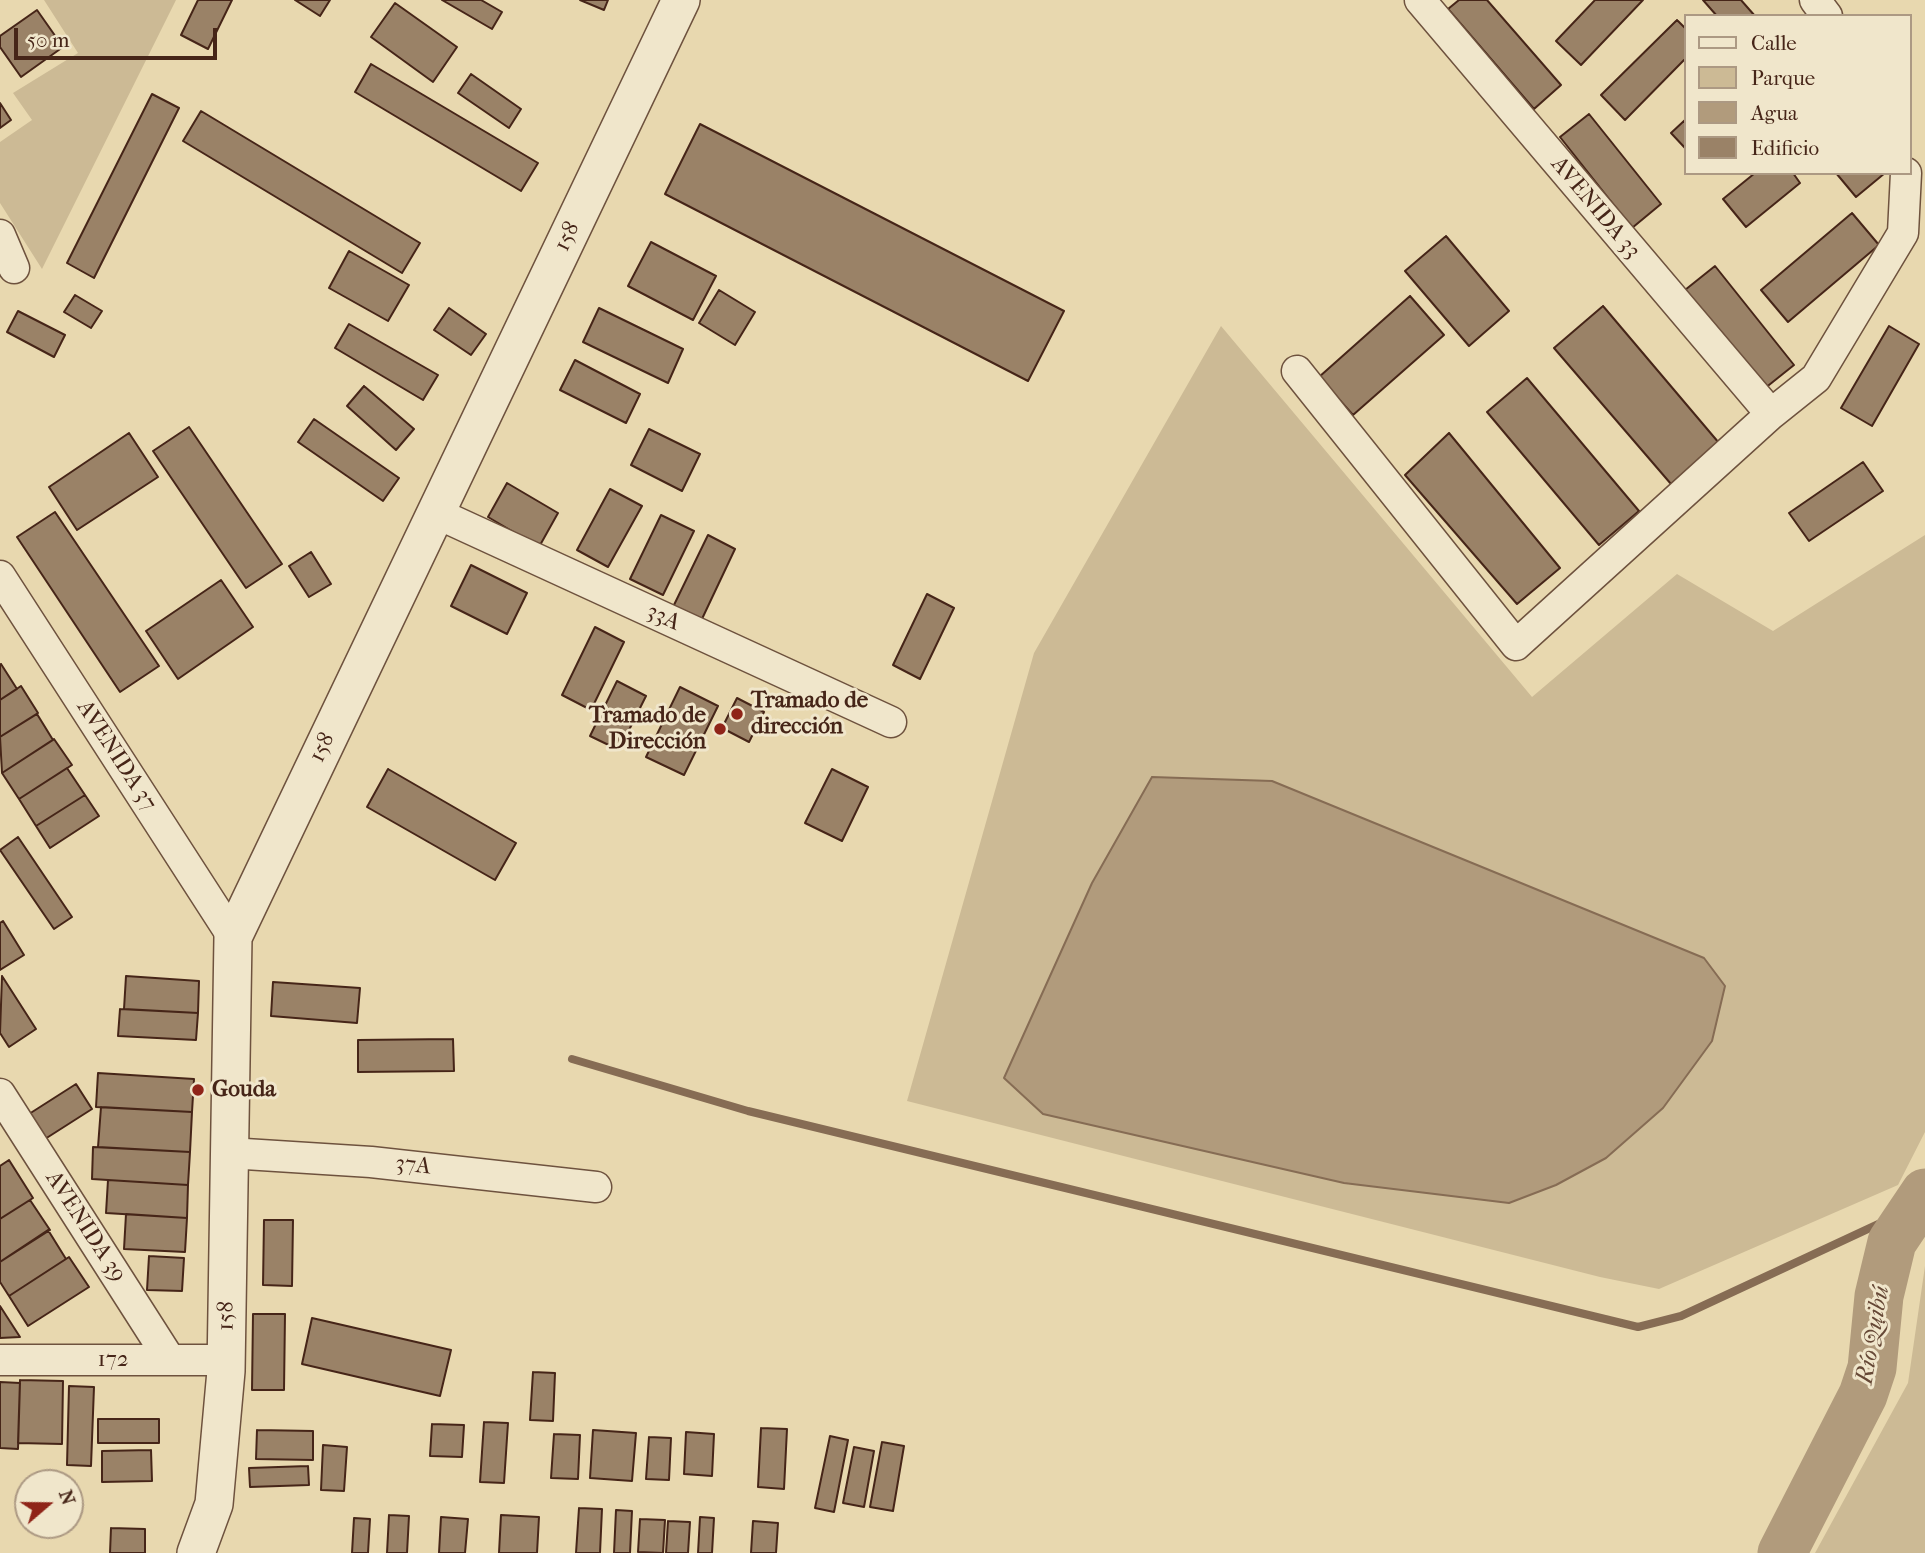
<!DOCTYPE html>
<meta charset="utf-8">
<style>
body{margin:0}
#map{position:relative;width:1925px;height:1553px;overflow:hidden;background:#e8d8af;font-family:"IM FELL French Canon",serif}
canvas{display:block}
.legend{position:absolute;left:1684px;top:14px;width:228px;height:161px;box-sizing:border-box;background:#f0e6cb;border:2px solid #ac9983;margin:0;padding:9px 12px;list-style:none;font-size:21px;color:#462518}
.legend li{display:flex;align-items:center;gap:14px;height:35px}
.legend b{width:35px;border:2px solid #ac9983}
.north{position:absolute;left:14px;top:1469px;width:70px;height:70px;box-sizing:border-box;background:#f0e6cb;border:2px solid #ac9983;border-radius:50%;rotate:70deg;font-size:19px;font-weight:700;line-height:28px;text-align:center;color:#462518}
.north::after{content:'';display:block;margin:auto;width:24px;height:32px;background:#8f2418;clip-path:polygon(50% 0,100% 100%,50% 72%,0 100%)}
.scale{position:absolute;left:14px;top:28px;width:203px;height:32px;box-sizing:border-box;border:4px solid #462518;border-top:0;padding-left:9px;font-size:21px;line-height:24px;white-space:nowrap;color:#462518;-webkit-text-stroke:5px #f0e6cb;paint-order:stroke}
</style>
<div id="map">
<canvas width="1925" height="1553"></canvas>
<ul class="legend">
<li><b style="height:9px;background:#f0e6cb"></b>Calle</li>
<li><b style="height:19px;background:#ccba95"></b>Parque</li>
<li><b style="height:19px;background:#b19b7c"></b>Agua</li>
<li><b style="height:19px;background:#9a8267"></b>Edificio</li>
</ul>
<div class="north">N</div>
<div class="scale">50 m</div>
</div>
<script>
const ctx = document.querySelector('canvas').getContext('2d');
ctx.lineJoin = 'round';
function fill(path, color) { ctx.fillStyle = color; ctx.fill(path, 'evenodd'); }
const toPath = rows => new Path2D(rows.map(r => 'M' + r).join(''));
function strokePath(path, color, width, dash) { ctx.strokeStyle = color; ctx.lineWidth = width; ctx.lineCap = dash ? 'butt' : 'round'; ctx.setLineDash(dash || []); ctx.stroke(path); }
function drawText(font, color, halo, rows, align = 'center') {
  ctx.font = font + ' "IM FELL French Canon",serif'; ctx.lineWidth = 6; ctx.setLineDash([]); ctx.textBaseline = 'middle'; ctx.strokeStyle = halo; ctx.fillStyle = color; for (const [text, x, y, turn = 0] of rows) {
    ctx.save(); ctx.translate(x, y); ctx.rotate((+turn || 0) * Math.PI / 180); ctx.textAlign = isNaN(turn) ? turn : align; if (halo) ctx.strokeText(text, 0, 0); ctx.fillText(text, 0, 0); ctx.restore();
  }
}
fill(toPath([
 [44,0,176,0,42,269,0,203,0,142,32,120,13,93,78,53],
 [1221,326,1532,697,1677,574,1773,631,1925,535,1925,1132,1898,1185,1659,1289,1600,1277,907,1101,1034,653],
 [1925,1266,1925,1553,1815,1553,1908,1383]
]), '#ccba95');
const water = toPath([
 [1152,777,1272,781,1704,958,1725,986,1712,1041,1663,1108,1606,1158,1556,1185,1509,1203,1344,1183,1043,1114,1004,1078,1092,883,1152,777]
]);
fill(water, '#b19b7c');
strokePath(water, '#866c54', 2);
strokePath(toPath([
 [572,1059,748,1111,1638,1327,1681,1316,1915,1207]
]), '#866c54', 8);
strokePath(toPath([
 [1782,1553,1863,1395,1872,1368,1879,1296,1892,1242,1925,1193]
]), '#b19b7c', 49);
const building = toPath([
 [198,0,232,0,208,49,181,35,198,0],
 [295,0,330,0,320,16,295,0],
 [442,0,481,0,502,12,492,29,442,0],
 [580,0,608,0,604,10,580,0],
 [1459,0,1487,0,1561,85,1534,109,1448,9,1459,0],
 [1595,0,1643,0,1581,65,1556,41,1595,0],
 [1703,0,1741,0,1755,16,1717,16,1703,0],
 [395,3,457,47,433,82,371,37,395,3],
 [37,10,63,47,21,77,0,47,0,36,37,10],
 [1677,20,1685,28,1685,59,1625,120,1601,95,1677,20],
 [371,64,538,163,521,191,355,92,371,64],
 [471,74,521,109,509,128,458,93,471,74],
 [152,94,179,108,94,278,67,263,152,94],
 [0,103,11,120,0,128,0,103],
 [201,111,420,243,402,273,183,141,201,111],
 [1589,114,1661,204,1632,228,1560,137,1589,114],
 [1685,120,1685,148,1671,133,1685,120],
 [700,124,1064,311,1028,381,665,194,700,124],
 [1755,173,1793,173,1800,183,1746,227,1723,199,1755,173],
 [1836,173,1885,173,1856,197,1836,173],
 [1852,213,1879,245,1788,322,1761,290,1852,213],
 [1446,236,1509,311,1469,346,1405,271,1446,236],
 [651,242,716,276,693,320,628,286,651,242],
 [349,251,409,285,388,321,329,288,349,251],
 [1715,266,1794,365,1764,389,1685,290,1715,266],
 [719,290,755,312,735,345,699,323,719,290],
 [75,295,102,311,91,328,64,312,75,295],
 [1410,296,1444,335,1353,415,1319,377,1410,296],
 [1603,306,1719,443,1671,484,1554,348,1603,306],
 [449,308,486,334,471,355,434,330,449,308],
 [599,308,683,349,668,383,583,342,599,308],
 [18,311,65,335,54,357,7,332,18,311],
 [349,324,438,375,423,400,335,348,349,324],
 [1889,326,1919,344,1872,426,1841,408,1889,326],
 [575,360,640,394,626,423,560,390,575,360],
 [1527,378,1639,511,1599,545,1487,412,1527,378],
 [364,386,414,429,396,450,347,406,364,386],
 [314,419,399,478,383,501,298,442,314,419],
 [189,427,282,564,246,588,153,451,189,427],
 [649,429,700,454,682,491,631,465,649,429],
 [129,433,158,477,77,530,49,487,129,433],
 [1449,433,1560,568,1517,604,1405,475,1449,433],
 [1863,462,1883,491,1809,541,1789,513,1863,462],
 [507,483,558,513,539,547,488,517,507,483],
 [610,489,642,506,608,567,577,550,610,489],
 [55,512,159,666,120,692,17,537,55,512],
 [661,515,694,531,663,595,630,579,661,515],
 [708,535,735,549,701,621,673,607,708,535],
 [311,552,331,584,309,597,289,566,311,552],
 [471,565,527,593,507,634,451,606,471,565],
 [221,580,253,627,178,679,146,631,221,580],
 [927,594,954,608,920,679,893,665,927,594],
 [595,627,624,642,591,710,562,695,595,627],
 [1,664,17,689,0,700,0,665,1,664],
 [617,681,646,696,619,750,590,736,617,681],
 [21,686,38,713,0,737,0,700,21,686],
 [680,687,718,706,684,775,646,757,680,687],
 [737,698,764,712,749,742,722,728,737,698],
 [37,714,53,740,2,773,0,737,37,714],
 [54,739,72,765,19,799,2,773,54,739],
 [67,768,85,795,36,826,19,799,67,768],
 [388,769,516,843,495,880,367,807,388,769],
 [832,769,868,787,842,841,805,823,832,769],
 [85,795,99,816,50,848,36,826,85,795],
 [18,837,72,917,54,929,0,850,18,837],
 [3,921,24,955,0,970,0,923,3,921],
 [2,976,36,1029,9,1047,0,1033,2,976],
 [126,976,199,981,198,1013,124,1009,126,976],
 [273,982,360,988,357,1023,271,1016,273,982],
 [120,1009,198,1013,196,1040,118,1036,120,1009],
 [453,1039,454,1071,358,1072,358,1040,453,1039],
 [98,1073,194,1079,192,1112,96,1107,98,1073],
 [76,1084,92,1109,45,1139,29,1114,76,1084],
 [101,1107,192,1112,190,1152,98,1147,101,1107],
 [93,1147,190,1152,188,1185,92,1179,93,1147],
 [9,1160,33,1198,0,1219,0,1166,9,1160],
 [108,1180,188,1185,187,1218,106,1213,108,1180],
 [30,1200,50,1230,0,1262,0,1219,30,1200],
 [126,1214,187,1218,185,1252,124,1249,126,1214],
 [264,1220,293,1220,292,1286,263,1285,264,1220],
 [48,1230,66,1259,9,1296,0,1282,0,1262,48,1230],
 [149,1256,184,1258,182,1291,147,1290,149,1256],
 [69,1257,89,1287,28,1326,9,1296,69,1257],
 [0,1306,20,1337,0,1338,0,1306],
 [253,1314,285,1314,284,1390,252,1390,253,1314],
 [312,1318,451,1350,440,1396,302,1364,312,1318],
 [533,1372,555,1373,553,1421,530,1420,533,1372],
 [20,1380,63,1381,62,1444,18,1443,20,1380],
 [0,1382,20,1383,18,1449,0,1448,0,1382],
 [69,1386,94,1387,91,1466,67,1465,69,1386],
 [98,1419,159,1419,159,1443,98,1443,98,1419],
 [484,1422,508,1423,504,1483,480,1482,484,1422],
 [432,1424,464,1425,462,1457,430,1456,432,1424],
 [761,1428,787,1429,784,1489,758,1487,761,1428],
 [257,1430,313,1431,313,1460,256,1459,257,1430],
 [593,1430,636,1433,632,1481,590,1478,593,1430],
 [686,1432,714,1434,712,1476,684,1474,686,1432],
 [554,1434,580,1435,578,1479,551,1478,554,1434],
 [830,1436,848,1440,834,1512,815,1508,830,1436],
 [649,1437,671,1438,669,1480,646,1479,649,1437],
 [882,1442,904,1446,893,1511,870,1507,882,1442],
 [323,1445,347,1447,344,1491,321,1490,323,1445],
 [854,1447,874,1451,864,1507,843,1503,854,1447],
 [151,1450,152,1481,102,1482,102,1451,151,1450],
 [308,1466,309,1485,250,1487,249,1468,308,1466],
 [579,1508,602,1509,600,1553,576,1553,579,1508],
 [616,1510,632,1511,630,1553,614,1553,616,1510],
 [389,1515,409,1516,407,1553,387,1553,389,1515],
 [501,1515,539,1517,537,1553,499,1553,501,1515],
 [441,1517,468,1519,465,1553,439,1553,441,1517],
 [700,1517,714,1518,712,1553,698,1553,700,1517],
 [354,1518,370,1519,368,1553,352,1553,354,1518],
 [640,1519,665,1520,663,1553,638,1552,640,1519],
 [668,1521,690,1522,688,1553,666,1553,668,1521],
 [753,1521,778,1523,776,1553,751,1553,753,1521],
 [111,1528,145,1529,145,1553,110,1553,111,1528]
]);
fill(building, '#9a8267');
strokePath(building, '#462518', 2);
const minor = toPath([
 [1420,0,1771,414],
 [1815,0,1827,16],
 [0,235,14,268],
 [1297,371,1516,645,1771,414,1816,378,1903,233,1906,173],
 [436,513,891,722],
 [0,576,233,937],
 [0,1094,170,1360],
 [229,1153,371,1162,596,1187],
 [0,1360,226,1360]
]);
const tertiary = toPath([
 [196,1553,214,1504,226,1371,233,937,681,0]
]);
strokePath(minor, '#6e523e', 33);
strokePath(tertiary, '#6e523e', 40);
strokePath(minor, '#f0e6cb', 30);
strokePath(tertiary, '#f0e6cb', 37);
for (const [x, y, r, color] of [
 [737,714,7,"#8f2418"],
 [720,729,7,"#8f2418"],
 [198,1090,7,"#8f2418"]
]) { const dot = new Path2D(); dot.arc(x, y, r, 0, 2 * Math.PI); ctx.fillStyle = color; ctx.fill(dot); strokePath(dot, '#f0e6cb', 2.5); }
drawText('23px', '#462518', '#f0e6cb', [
 ["AVENIDA 33",1595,208,50],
 ["158",568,237,-64],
 ["33A",663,618,25],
 ["158",323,748,-64],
 ["AVENIDA 37",116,756,57],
 ["37A",413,1166,6],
 ["AVENIDA 39",85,1227,57],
 ["158",227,1316,-89],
 ["172",113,1360]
]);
drawText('bold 23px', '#462518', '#f0e6cb', [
 ["Tramado de",751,701],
 ["dirección",751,727],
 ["Tramado de",706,716,"right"],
 ["Dirección",706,742,"right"],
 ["Gouda",212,1090]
], 'left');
drawText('italic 24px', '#664836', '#f0e6cb', [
 ["Río Quibú",1874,1335,-80]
]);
</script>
